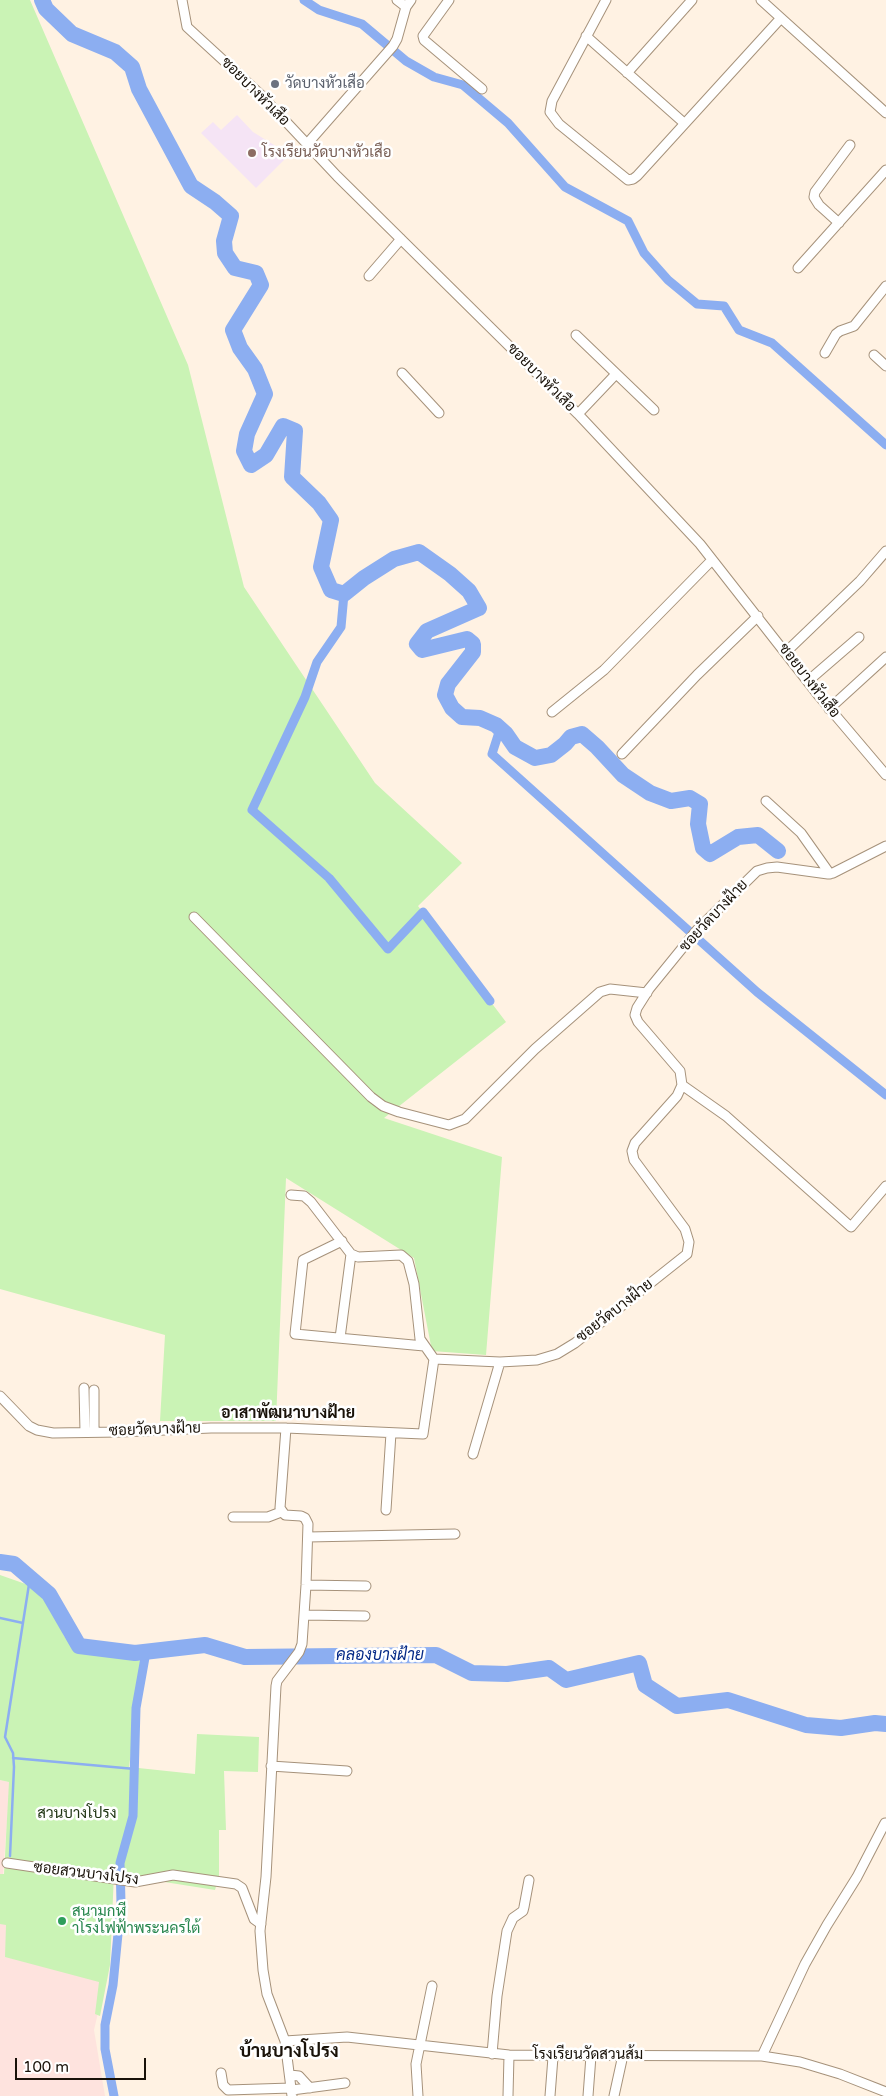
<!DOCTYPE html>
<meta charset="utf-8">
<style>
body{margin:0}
#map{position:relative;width:886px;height:2096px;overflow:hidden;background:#fff2e3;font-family:"Varela Round",sans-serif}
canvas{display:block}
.scale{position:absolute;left:15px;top:2058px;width:131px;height:22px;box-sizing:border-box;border:2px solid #191209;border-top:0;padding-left:6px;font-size:15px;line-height:18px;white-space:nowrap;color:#191209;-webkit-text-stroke:4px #fff;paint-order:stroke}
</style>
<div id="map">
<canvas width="886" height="2096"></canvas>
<div class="scale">100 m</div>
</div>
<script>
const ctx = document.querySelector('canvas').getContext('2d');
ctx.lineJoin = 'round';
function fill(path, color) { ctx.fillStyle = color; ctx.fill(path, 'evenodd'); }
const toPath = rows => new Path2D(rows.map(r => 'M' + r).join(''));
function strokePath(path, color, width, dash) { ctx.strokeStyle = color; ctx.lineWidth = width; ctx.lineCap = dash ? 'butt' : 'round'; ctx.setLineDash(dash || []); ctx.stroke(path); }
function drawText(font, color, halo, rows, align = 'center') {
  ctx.font = font + ' "Varela Round",Sarabun,sans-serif'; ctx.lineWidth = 5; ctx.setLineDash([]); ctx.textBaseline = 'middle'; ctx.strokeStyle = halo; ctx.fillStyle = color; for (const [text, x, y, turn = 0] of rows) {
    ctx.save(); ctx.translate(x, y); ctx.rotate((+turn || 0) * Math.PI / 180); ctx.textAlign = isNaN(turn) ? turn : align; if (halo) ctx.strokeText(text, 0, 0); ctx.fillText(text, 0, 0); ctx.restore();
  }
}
fill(toPath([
 [0,1780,10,1782,3,1874,0,1874],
 [0,1924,6,1924,105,1983,94,2030,105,2096,0,2096]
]), '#fee3de');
fill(toPath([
 [237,115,253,132,279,148,287,157,256,188,201,133,213,122,221,130]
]), '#f5e4f5');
fill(toPath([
 [0,0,30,0,188,365,244,587,375,783,462,863,418,906,506,1022,384,1118,502,1157,486,1355,432,1351,414,1258,286,1178,276,1421,160,1421,165,1335,0,1289],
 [0,1575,37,1588,51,1605,64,1636,74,1649,143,1661,129,1767,195,1774,197,1734,259,1737,258,1772,224,1771,226,1830,219,1830,219,1876,215,1890,114,1874,110,1965,100,2016,95,2014,99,1982,5,1957,6,1925,0,1924,0,1874,4,1874,9,1782,0,1780]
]), '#caf3b5');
strokePath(toPath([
 [0,1618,23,1623],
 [13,1758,135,1769],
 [10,1856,14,1767,13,1753,5,1737,30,1578]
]), '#8caef1', 2.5);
strokePath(toPath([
 [304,0,319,10,362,24,406,61,434,77,463,85,508,123,565,187,628,221,644,253,668,280,697,304,724,306,739,330,772,343,886,445],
 [344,594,341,627,317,662,305,697,252,810,329,878,388,949,423,912,490,1001],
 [500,729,492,754,757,992,886,1095],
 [114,2096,105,2049,105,2025,113,1985,121,1903,120,1863,133,1816,136,1708,146,1652]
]), '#8caef1', 9);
strokePath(toPath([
 [42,0,46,9,72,34,115,52,132,67,139,89,191,186,215,202,231,216,224,241,225,253,235,268,256,273,261,285,233,330,240,348,255,369,265,394,247,434,244,451,251,465,266,455,283,426,295,431,292,477,319,503,331,520,321,567,331,590,344,594,364,578,394,559,419,552,450,574,469,591,479,608,427,631,417,644,422,650,467,639,473,644,473,652,448,684,445,695,452,708,462,717,480,718,496,725,506,734,515,747,535,758,551,755,565,744,571,737,582,734,597,747,623,775,650,793,671,801,690,798,700,804,698,824,703,848,710,854,738,837,758,835,778,851],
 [0,1562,14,1564,49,1594,79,1646,135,1653,205,1645,245,1657,436,1655,472,1673,507,1674,549,1668,566,1680,639,1663,645,1685,677,1706,728,1700,806,1725,841,1728,875,1723,886,1724]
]), '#8caef1', 16);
const street = toPath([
 [182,0,187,27,260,94,337,176,578,414,700,544,819,696,886,775],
 [397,0,406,7],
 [449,0,423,36,424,40,482,89],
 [606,0,552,101,550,112,559,124,628,180,633,179,637,176,781,18],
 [761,0,886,113],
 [586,36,684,123],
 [627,73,692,0],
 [307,144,393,46,397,39,406,7,411,0],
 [839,223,819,205,814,197,815,192,850,145],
 [798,268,886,170],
 [369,276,401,239],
 [576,335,654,410],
 [825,353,836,334,840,331,854,326,886,286],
 [874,355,886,366],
 [402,373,439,413],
 [578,414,616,374],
 [786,652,860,581,886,551],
 [808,681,859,637],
 [829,709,886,657],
 [552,712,604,670,712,560],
 [622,754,697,675,758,616],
 [766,801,801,833,830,874],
 [194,917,371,1097,383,1106,399,1112,449,1125,465,1119,535,1049,600,992,610,989,647,993],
 [682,1085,726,1116,851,1227,886,1186],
 [291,1195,304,1196,311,1202,351,1254,358,1257,401,1255,408,1261,414,1284,420,1339,434,1359],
 [342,1241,303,1260,295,1334,424,1346],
 [340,1338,351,1254],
 [84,1388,85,1432],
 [94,1390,94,1432],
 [0,1396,29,1426,37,1430,53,1433,120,1432,211,1428,286,1428,423,1434,434,1359,500,1362,537,1360,557,1354,575,1343,687,1254,689,1242,685,1229,634,1160,632,1151,635,1143,677,1096,682,1085,680,1071,638,1022,635,1015,637,1008,649,989,697,930,757,871,767,868,777,867,828,874,833,873,886,846],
 [286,1428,280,1508,285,1515,301,1516,305,1518,308,1524,306,1585,302,1644,299,1652,277,1681,276,1686,266,1877,260,1931,263,1970,267,1994,285,2041,292,2096],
 [473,1454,500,1362],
 [386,1510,391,1433],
 [233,1517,268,1517,281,1512],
 [308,1537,455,1534],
 [306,1585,366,1586],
 [304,1615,365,1616],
 [271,1766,347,1771],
 [7,1863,135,1882,173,1875,236,1884,242,1888,254,1919,261,1924],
 [285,2041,347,2037,509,2055,762,2056,800,2062,840,2074,886,2092],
 [492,2054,497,1996,507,1931,513,1918,523,1911,524,1907,529,1880],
 [762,2056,805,1964,827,1925,857,1877,885,1823],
 [221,2073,223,2085,228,2090,291,2088],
 [290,2075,299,2076,310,2088],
 [292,2090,345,2083],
 [418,2096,416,2064,432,1986],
 [508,2096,509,2055],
 [550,2096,553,2057],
 [588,2096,591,2056],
 [614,2096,623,2055]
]);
strokePath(street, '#a6927b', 11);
strokePath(street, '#fff', 9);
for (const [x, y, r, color] of [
 [275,84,5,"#6b7280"],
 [252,153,5,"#8d6e63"],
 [62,1921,5,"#2e9e5b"]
]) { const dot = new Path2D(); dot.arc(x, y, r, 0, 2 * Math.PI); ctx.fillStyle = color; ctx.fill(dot); strokePath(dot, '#fff', 2); }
drawText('15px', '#5b616d', '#fff', [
 ["วัดบางหัวเสือ",285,84]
], 'left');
drawText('15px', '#191209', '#fff', [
 ["ซอยบางหัวเสือ",255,92,45],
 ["ซอยบางหัวเสือ",541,378,45],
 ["ซอยบางหัวเสือ",809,681,52],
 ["ซอยวัดบางฝ้าย",714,916,-47],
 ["ซอยวัดบางฝ้าย",615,1311,-38],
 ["ซอยวัดบางฝ้าย",155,1430,-2],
 ["ซอยสวนบางโปรง",86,1874,7],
 ["โรงเรียนวัดสวนส้ม",588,2055]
]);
drawText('15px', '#785e54', '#fff', [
 ["โรงเรียนวัดบางหัวเสือ",262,153]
], 'left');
drawText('15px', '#1e3412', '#fff', [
 ["สวนบางโปรง",77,1814]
]);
drawText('15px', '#27864d', '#fff', [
 ["สนามกฬี",72,1912],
 ["าโรงไฟฟ้าพระนครใต้",72,1929]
], 'left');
drawText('bold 16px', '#191209', '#fff', [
 ["อาสาพัฒนาบางฝ้าย",288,1414]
]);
drawText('italic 16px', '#052a87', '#fff', [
 ["คลองบางฝ้าย",380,1656]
]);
drawText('bold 18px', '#191209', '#fff', [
 ["บ้านบางโปรง",289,2052]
]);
</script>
